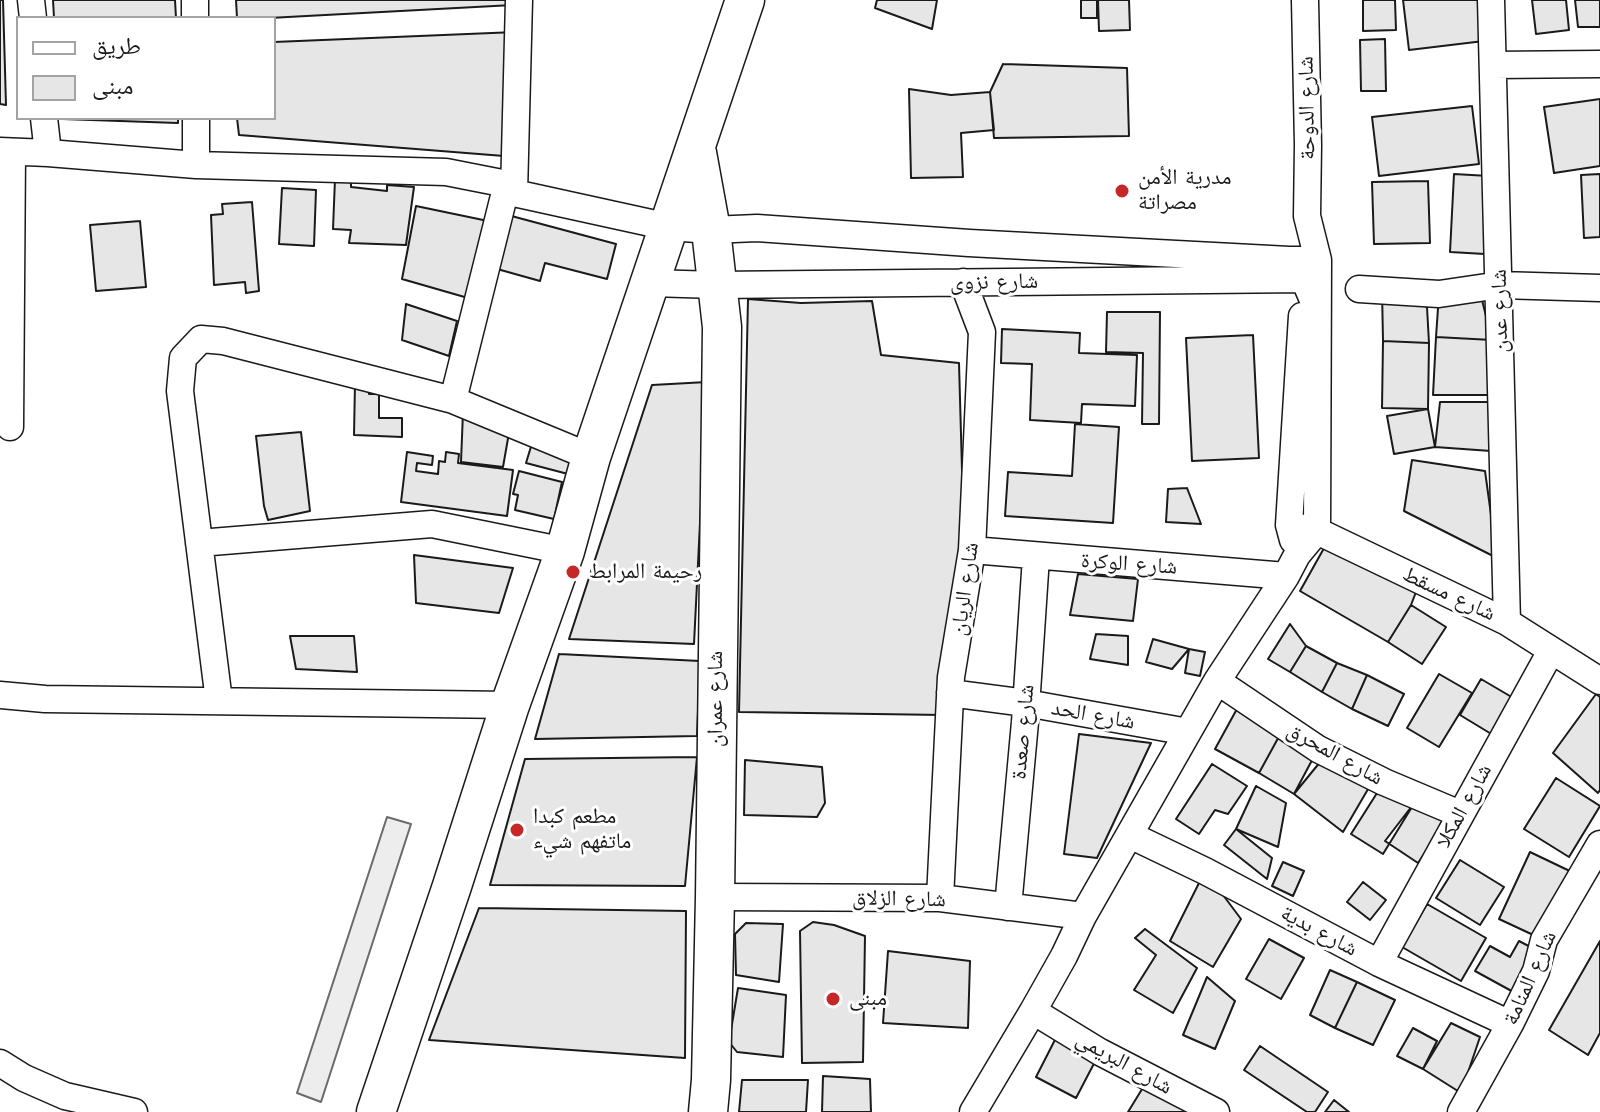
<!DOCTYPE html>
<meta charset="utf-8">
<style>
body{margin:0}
#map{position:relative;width:1600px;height:1112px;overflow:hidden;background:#fff;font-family:"Work Sans","Noto Naskh Arabic",sans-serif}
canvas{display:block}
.legend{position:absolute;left:16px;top:16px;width:260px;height:104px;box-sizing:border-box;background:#fff;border:2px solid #a3a3a3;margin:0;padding:10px 14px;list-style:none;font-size:24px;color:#1a1a1a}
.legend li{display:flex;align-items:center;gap:16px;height:40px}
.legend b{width:40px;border:2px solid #a3a3a3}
</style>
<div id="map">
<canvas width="1600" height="1112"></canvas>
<ul class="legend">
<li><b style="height:10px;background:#fff"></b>طريق</li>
<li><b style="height:22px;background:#e6e6e6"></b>مبنى</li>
</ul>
</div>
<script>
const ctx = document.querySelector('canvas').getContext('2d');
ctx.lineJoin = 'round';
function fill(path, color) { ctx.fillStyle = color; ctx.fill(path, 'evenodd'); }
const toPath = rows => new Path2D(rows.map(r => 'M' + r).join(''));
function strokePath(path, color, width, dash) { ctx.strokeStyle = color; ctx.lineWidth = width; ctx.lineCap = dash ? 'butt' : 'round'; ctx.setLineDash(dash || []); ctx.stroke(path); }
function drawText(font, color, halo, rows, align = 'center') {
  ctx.font = font + ' "Work Sans","Noto Naskh Arabic",sans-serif'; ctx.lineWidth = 6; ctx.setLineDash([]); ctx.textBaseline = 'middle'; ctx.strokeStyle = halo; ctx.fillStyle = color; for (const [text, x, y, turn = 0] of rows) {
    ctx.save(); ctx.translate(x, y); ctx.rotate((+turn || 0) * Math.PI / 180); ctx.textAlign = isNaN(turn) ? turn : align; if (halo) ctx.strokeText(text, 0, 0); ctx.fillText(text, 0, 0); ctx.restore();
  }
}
const parking = toPath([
 [387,817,411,824,321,1102,297,1093,387,817]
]);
fill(parking, '#ededed');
strokePath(parking, '#6a6a6a', 2);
const building = toPath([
 [0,0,3,0,6,105,0,104,0,0],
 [53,0,175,0,176,18,54,18,53,0],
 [236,0,513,0,513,5,269,18,237,18,236,0],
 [877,0,937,0,932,29,875,8,877,0],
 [1081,0,1097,0,1097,18,1081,18,1081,0],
 [1098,0,1129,0,1130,30,1099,31,1098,0],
 [1363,0,1395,0,1396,30,1363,31,1363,0],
 [1403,0,1479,0,1484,41,1409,50,1403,0],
 [1532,0,1566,0,1569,30,1536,34,1532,0],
 [1575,0,1600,0,1600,27,1578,27,1575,0],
 [516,32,504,156,239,135,237,118,274,118,274,42,516,32],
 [1385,39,1386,91,1361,91,1360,40,1385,39],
 [1003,64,1127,68,1129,136,994,138,990,92,1003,64],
 [909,89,951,95,990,92,994,130,961,133,963,177,911,178,909,89],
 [1600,99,1600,166,1554,173,1544,107,1600,99],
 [1472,106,1479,164,1379,176,1372,117,1472,106],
 [62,118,178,118,178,123,62,119,62,118],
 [1454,174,1489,176,1485,254,1450,252,1454,174],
 [1600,174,1600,237,1584,238,1581,175,1600,174],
 [335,179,351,182,351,187,387,191,387,185,414,187,406,245,349,243,351,230,333,229,335,179],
 [1428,181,1430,243,1374,244,1372,182,1428,181],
 [282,188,316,190,314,246,279,244,282,188],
 [252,202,259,291,246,293,245,282,214,285,211,215,223,214,222,204,252,202],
 [416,206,488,221,468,298,402,279,416,206],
 [504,214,616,244,607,279,545,263,540,281,490,267,504,214],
 [140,221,146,287,96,291,90,225,140,221],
 [1382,290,1427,307,1429,343,1383,341,1382,290],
 [1439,294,1481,296,1492,340,1436,337,1439,294],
 [748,299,801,303,872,301,881,355,959,363,963,506,943,715,739,712,748,299],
 [406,304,457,321,449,356,402,340,406,304],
 [1107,312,1160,312,1159,424,1142,424,1143,353,1106,352,1107,312],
 [1002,329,1080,333,1079,353,1137,355,1135,406,1082,404,1081,423,1030,420,1032,364,1001,363,1002,329],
 [1253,335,1259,458,1192,461,1186,338,1253,335],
 [1436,337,1492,340,1492,395,1433,395,1436,337],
 [1383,341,1429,343,1428,409,1382,408,1383,341],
 [707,382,694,644,569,639,652,385,707,382],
 [355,383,369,384,369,394,379,394,379,418,402,418,402,437,354,435,355,383],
 [1440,402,1491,402,1491,451,1435,447,1440,402],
 [1428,409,1435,447,1394,454,1387,416,1428,409],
 [463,412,510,427,503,467,461,462,463,412],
 [1075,424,1119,427,1113,523,1005,516,1008,472,1072,476,1075,424],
 [301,432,310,511,268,520,264,506,256,436,301,432],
 [533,440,574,452,568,474,526,463,533,440],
 [407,452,433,456,432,465,417,463,416,471,438,474,439,461,445,462,446,452,459,454,458,463,513,470,507,516,401,502,407,452],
 [1412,460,1485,471,1497,558,1404,511,1412,460],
 [519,471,562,482,554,519,515,510,518,495,513,494,519,471],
 [1187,488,1201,524,1166,522,1168,489,1187,488],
 [1328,541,1416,592,1411,605,1388,642,1300,591,1328,541],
 [414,555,513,568,499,613,416,603,414,555],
 [1078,574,1138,579,1133,621,1070,615,1078,574],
 [1411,605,1446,627,1422,664,1388,642,1411,605],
 [1290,624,1306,646,1290,672,1268,659,1290,624],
 [1096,634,1128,636,1128,665,1090,659,1096,634],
 [290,636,354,636,357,672,296,669,290,636],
 [1153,639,1189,649,1172,669,1146,662,1153,639],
 [1306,646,1337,663,1322,692,1290,672,1306,646],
 [1189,649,1205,652,1200,676,1185,673,1189,649],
 [559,654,700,661,697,736,535,739,559,654],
 [1337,663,1367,675,1352,709,1322,692,1337,663],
 [1439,674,1472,693,1439,747,1407,728,1439,674],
 [1367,675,1404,694,1388,726,1352,709,1367,675],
 [1481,679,1515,699,1493,735,1460,715,1481,679],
 [1596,694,1600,697,1600,790,1598,793,1553,753,1596,694],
 [1238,707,1282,731,1259,773,1215,749,1238,707],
 [1282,731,1318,749,1294,794,1259,773,1282,731],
 [1079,734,1151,743,1097,858,1064,854,1079,734],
 [1325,756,1371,784,1343,832,1294,794,1325,756],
 [697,757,685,886,490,885,525,759,697,757],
 [745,760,822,767,825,803,817,817,744,815,745,760],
 [1212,764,1247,786,1228,814,1215,810,1199,834,1176,819,1212,764],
 [1556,778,1600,806,1569,857,1524,829,1556,778],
 [1384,782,1415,802,1383,854,1351,834,1384,782],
 [1256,786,1286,803,1278,847,1236,829,1256,786],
 [1415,802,1449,817,1418,863,1385,841,1415,802],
 [1236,829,1272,858,1267,879,1224,845,1236,829],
 [1530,852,1576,874,1544,940,1499,919,1530,852],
 [1460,860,1504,887,1480,925,1436,898,1460,860],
 [1283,862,1304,871,1293,896,1272,886,1283,862],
 [1205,871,1241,919,1213,967,1170,941,1205,871],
 [1363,882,1386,900,1370,920,1347,902,1363,882],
 [1427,904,1486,938,1461,981,1402,947,1427,904],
 [479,908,686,911,685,1058,429,1040,479,908],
 [813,922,834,925,865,936,863,1062,802,1063,800,931,813,922],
 [746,923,783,924,779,982,736,975,735,934,746,923],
 [1145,929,1197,968,1173,1013,1134,990,1156,955,1135,938,1145,929],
 [1269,939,1304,958,1281,999,1246,979,1269,939],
 [1519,941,1540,952,1517,994,1475,971,1490,946,1510,957,1519,941],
 [1600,941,1600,1033,1588,1055,1549,1030,1600,941],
 [888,951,970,961,968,1028,883,1023,888,951],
 [1330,970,1357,982,1335,1028,1310,1015,1330,970],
 [1207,977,1235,1001,1215,1049,1183,1035,1207,977],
 [1357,982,1395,1000,1373,1045,1335,1028,1357,982],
 [738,988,786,995,783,1057,737,1052,729,1042,738,988],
 [1451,1023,1480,1037,1461,1093,1423,1069,1451,1023],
 [1413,1028,1437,1041,1423,1069,1397,1056,1413,1028],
 [1060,1030,1100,1052,1076,1098,1036,1077,1060,1030],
 [1260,1046,1328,1092,1315,1112,1307,1112,1244,1070,1260,1046],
 [823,1076,870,1079,871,1112,822,1112,823,1076],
 [742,1080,808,1080,806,1112,739,1112,742,1080],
 [1147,1081,1188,1106,1184,1112,1128,1112,1147,1081],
 [1334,1100,1349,1112,1325,1112,1334,1100]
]);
fill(building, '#e6e6e6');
strokePath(building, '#1a1a1a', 2);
const street = toPath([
 [31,0,33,18],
 [195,0,195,18],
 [1491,0,1507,622],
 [1493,65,1600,64],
 [44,118,48,153],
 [196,118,196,165],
 [0,151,48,153,196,165,446,172,507,184,514,193,669,227,711,230,757,228,969,243,1289,260,1318,260],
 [514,193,519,0],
 [650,283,717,285,1304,279,1316,307],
 [1359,289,1439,294,1500,285,1600,288],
 [453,400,507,184],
 [10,427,12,152],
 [1289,525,1317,531,1507,622,1600,681],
 [1293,540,1289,525,1302,316],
 [199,543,432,524,565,551],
 [972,550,1286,576],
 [1217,681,1318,749,1384,782,1460,814],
 [950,693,1026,703,1188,732],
 [0,695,45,699,510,705],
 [219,701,180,391,183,358,201,339,223,341,453,400,591,457],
 [1130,835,1205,871,1379,963,1510,1024],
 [715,897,940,898,1083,916],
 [940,898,951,677,972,550,982,332,963,282],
 [1008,907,1025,722,1036,557],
 [1379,963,1551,651],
 [1033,1011,1100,1052,1216,1112],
 [0,1063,24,1078,65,1096,134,1112],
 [973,1112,1033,1011,1064,956,1083,916,1217,681,1286,576,1297,555,1317,531,1318,260,1307,216,1308,145,1305,0],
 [1461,1112,1510,1024,1536,971,1544,940,1600,844]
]);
const secondary = toPath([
 [697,153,711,230,722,327,715,897,711,1080,708,1112],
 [376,1112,452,886,510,705,565,551,591,457,745,0]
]);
strokePath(street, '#1a1a1a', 29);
strokePath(secondary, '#1a1a1a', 41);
strokePath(street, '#fff', 26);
strokePath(secondary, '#fff', 38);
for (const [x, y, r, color] of [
 [1122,191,8,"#c62828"],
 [573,572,8,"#c62828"],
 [517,830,8,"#c62828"],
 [833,999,8,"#c62828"]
]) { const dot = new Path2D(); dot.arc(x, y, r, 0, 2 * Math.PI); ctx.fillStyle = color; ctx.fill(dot); strokePath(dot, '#fff', 3); }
drawText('22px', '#1a1a1a', '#fff', [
 ["شارع الدوحة",1307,108,-91],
 ["شارع نزوى",994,282,-1],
 ["شارع عدن",1500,311,-91],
 ["شارع الوكرة",1129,564,4],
 ["شارع الريان",965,589,-82],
 ["شارع مسقط",1449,594,25],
 ["شارع عمران",716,699,-90],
 ["شارع الحد",1093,715,10],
 ["شارع صعدة",1023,732,-85],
 ["شارع المحرق",1335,754,29],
 ["شارع المكلا",1464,806,-61],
 ["شارع الزلاق",899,899,1],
 ["شارع بدية",1319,931,28],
 ["شارع المنامة",1530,978,-66],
 ["شارع البريمي",1124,1063,29]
]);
drawText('22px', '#1a1a1a', '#fff', [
 ["مدرية الأمن",1138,178],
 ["مصراتة",1138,203],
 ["رحيمة المرابط",589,572],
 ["مطعم كبدا",533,817],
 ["ماتفهم شيء",533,842],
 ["مبنى",849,999]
], 'left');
</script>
